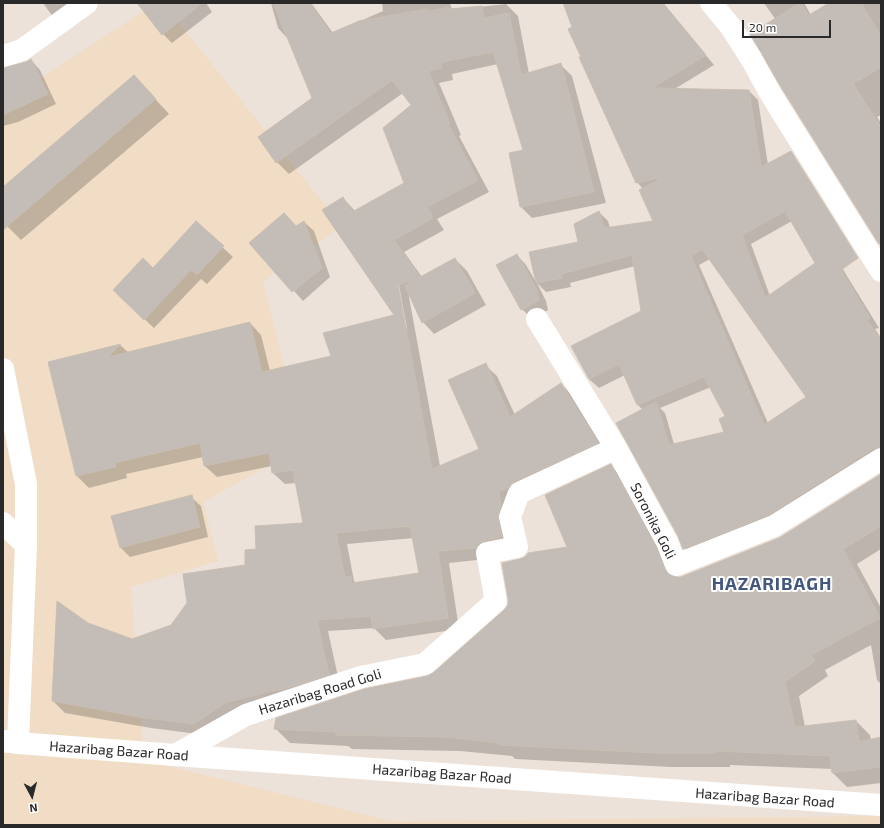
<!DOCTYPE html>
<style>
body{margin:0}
#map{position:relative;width:884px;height:828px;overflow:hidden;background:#ede2d9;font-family:"Exo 2",sans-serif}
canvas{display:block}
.frame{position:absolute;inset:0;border:4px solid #292929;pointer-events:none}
.north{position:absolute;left:12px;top:776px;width:40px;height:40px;-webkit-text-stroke:3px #fff;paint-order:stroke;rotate:173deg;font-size:11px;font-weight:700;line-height:16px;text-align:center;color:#292929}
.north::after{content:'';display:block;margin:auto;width:14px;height:18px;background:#292929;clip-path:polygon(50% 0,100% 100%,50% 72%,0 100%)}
.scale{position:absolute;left:742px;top:20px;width:89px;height:18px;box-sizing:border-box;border:2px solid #292929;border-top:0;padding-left:5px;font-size:12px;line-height:14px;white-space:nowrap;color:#292929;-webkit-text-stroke:3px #fff;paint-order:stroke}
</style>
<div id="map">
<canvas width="884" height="828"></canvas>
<div class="frame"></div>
<div class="north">N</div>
<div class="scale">20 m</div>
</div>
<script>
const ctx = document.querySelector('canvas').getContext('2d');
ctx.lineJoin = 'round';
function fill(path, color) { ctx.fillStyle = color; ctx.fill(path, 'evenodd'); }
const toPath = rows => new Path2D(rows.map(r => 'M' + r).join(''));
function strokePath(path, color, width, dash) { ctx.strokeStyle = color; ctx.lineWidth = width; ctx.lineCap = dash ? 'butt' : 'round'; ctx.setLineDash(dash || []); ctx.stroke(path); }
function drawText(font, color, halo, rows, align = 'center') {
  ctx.font = font + ' "Exo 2",sans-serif'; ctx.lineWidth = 4; ctx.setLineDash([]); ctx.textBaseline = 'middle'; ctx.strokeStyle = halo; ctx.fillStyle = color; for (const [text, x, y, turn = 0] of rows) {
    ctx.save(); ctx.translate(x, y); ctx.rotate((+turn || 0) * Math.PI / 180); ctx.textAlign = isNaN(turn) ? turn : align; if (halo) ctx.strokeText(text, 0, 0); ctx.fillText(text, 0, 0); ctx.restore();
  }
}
fill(toPath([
 [156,3,163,3,342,226,263,281,304,446,203,502,218,561,131,587,144,760,391,821,881,816,881,825,3,825,3,103]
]), '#f1ddc6');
fill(toPath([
 [43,3,88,3,60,23,51,14],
 [138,3,206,3,212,12,172,43,163,34],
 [271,3,311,3,333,33,383,11,382,3,450,3,452,10,506,4,518,16,529,74,560,64,572,76,606,203,532,218,521,207,524,151,498,64,452,74,453,80,439,83,461,135,459,136,489,192,437,219,444,230,404,252,422,277,455,259,467,271,486,305,434,334,423,322,411,296,409,297,440,466,481,450,485,365,497,376,515,415,561,384,573,396,609,454,525,493,509,532,487,559,449,563,459,629,386,640,374,628,328,631,340,686,206,735,151,728,65,713,53,701,88,624,132,640,171,626,246,566,257,550,305,524,296,483,285,484,273,473,272,466,217,477,205,466,203,457,126,474,127,478,89,488,77,476,50,362,120,345,129,353,250,323,261,335,270,371,332,357,395,315,343,198,355,211,405,184,412,105,403,93,289,174,277,162,259,138,314,99,289,40,278,28],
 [398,280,407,329,404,326,396,281],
 [414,538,420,574,357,583,354,581,347,544],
 [564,3,663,3,714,65,673,90,749,91,758,100,768,165,808,212,751,244,770,296,839,263,879,328,875,329,881,338,881,459,693,557,684,548,643,410,638,405,625,375,599,388,589,379,642,311,635,266,570,283,571,287,546,292,537,283,546,301,548,310,532,319,522,309,497,265,517,255,526,265,536,282,580,243,575,225,599,212,608,221,610,228,655,222,643,189,637,182,582,57,574,27],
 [710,259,807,397,768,423,699,265],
 [711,387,726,417,726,433,674,444,665,413,660,408],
 [764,3,804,3,811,15,831,3,881,3,881,115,877,117,881,123,881,245,782,86,776,20],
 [31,60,40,70,56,104,18,122,3,126,3,69,7,69],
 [134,76,169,114,21,240,3,222,3,188],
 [284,214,296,227,304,222,314,231,330,277,303,301,251,243],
 [196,223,233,257,207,284,201,279,154,328,123,299,153,269],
 [610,465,625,480,670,563,676,578,681,578,881,502,881,549,857,564,881,608,881,684,877,680,871,645,825,670,828,676,799,696,805,727,856,721,870,735,871,740,881,738,881,783,847,787,833,773,833,769,730,765,730,767,671,767,515,759,512,756,460,751,352,749,348,746,290,743,275,728,434,674,505,611,568,548],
 [191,497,201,506,208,537,130,557,120,547]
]), '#0003');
const building = toPath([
 [137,3,202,3,162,35,137,3],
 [273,3,309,3,331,33,359,21,427,9,427,12,448,7,449,9,482,6,484,18,509,13,521,75,561,63,594,192,520,207,509,153,523,150,493,52,441,62,442,68,428,71,450,123,448,124,478,180,427,207,433,218,394,240,420,277,455,258,475,293,422,323,405,286,416,279,398,285,432,469,479,449,448,380,486,363,510,417,561,383,598,443,514,482,507,488,499,492,501,506,498,519,502,537,484,541,479,543,476,548,438,551,448,618,373,629,371,616,317,620,329,675,278,691,279,689,225,703,194,724,139,717,52,701,57,601,88,623,132,639,171,625,187,603,183,574,245,565,245,550,256,549,255,526,303,523,293,470,272,473,269,453,204,466,200,443,115,463,116,467,76,476,48,362,121,344,108,357,250,322,262,372,331,356,323,333,394,315,322,210,343,197,352,212,404,183,383,128,411,105,392,80,276,163,258,137,312,98,273,3],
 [410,526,419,573,352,583,351,577,345,577,336,533,410,526],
 [563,3,663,3,706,55,652,88,749,90,761,167,791,151,858,258,841,270,870,318,867,320,881,340,881,447,874,448,768,515,683,549,678,536,616,423,656,402,669,445,724,432,719,419,725,416,704,377,637,405,619,364,589,379,571,346,641,311,632,255,561,274,562,278,536,283,529,252,578,242,574,224,599,211,604,228,653,221,639,190,659,180,658,178,636,183,579,57,581,57,568,29,572,27,563,3],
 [785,211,815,263,765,298,742,235,785,211],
 [702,249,806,397,764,425,691,256,702,249],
 [800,3,801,3,809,15,829,3,861,3,881,36,881,67,853,84,881,127,881,242,879,244,781,87,750,34,800,3],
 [31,59,48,94,3,115,3,68,26,62,31,59],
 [134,75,156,99,3,230,3,187,134,75],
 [284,213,296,226,304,221,322,268,292,292,249,243,284,213],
 [196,221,224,246,197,275,191,270,144,320,113,290,143,258,153,268,196,221],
 [517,254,537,290,539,300,521,310,496,265,517,254],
 [611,464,656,547,665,570,669,575,675,577,681,577,779,538,881,474,881,526,843,549,880,618,811,655,815,661,785,682,795,727,856,720,859,742,881,737,881,767,832,773,830,756,716,751,716,753,656,753,500,745,500,743,445,737,336,735,335,732,274,729,276,718,364,689,427,676,433,673,504,610,508,605,508,599,502,563,520,559,525,557,528,553,567,547,545,495,611,464],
 [192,495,200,527,120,548,111,516,192,495]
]);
fill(building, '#c4bcb6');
strokePath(building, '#c9beb2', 1);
strokePath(toPath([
 [711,3,731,27,752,60,770,93,881,271],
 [3,56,22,50,87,3],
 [537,319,616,448,667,542,676,565,774,526,881,459],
 [3,369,26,484,26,545,18,743],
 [3,523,26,545],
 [3,741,18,743,175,755,881,805],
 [175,755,246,715,361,677,425,664,496,601,487,553,517,547,510,517,519,493,616,448]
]), '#fff', 22);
drawText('14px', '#292929', '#fff', [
 ["Soronika Goli",653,521,63],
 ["Hazaribag Road Goli",320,692,-17],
 ["Hazaribag Bazar Road",119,751,4],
 ["Hazaribag Bazar Road",442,774,4],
 ["Hazaribag Bazar Road",765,798,4]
]);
ctx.letterSpacing = '1px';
drawText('bold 18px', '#44577f', '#fff', [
 ["HAZARIBAGH",772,584]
]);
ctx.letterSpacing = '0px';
</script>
